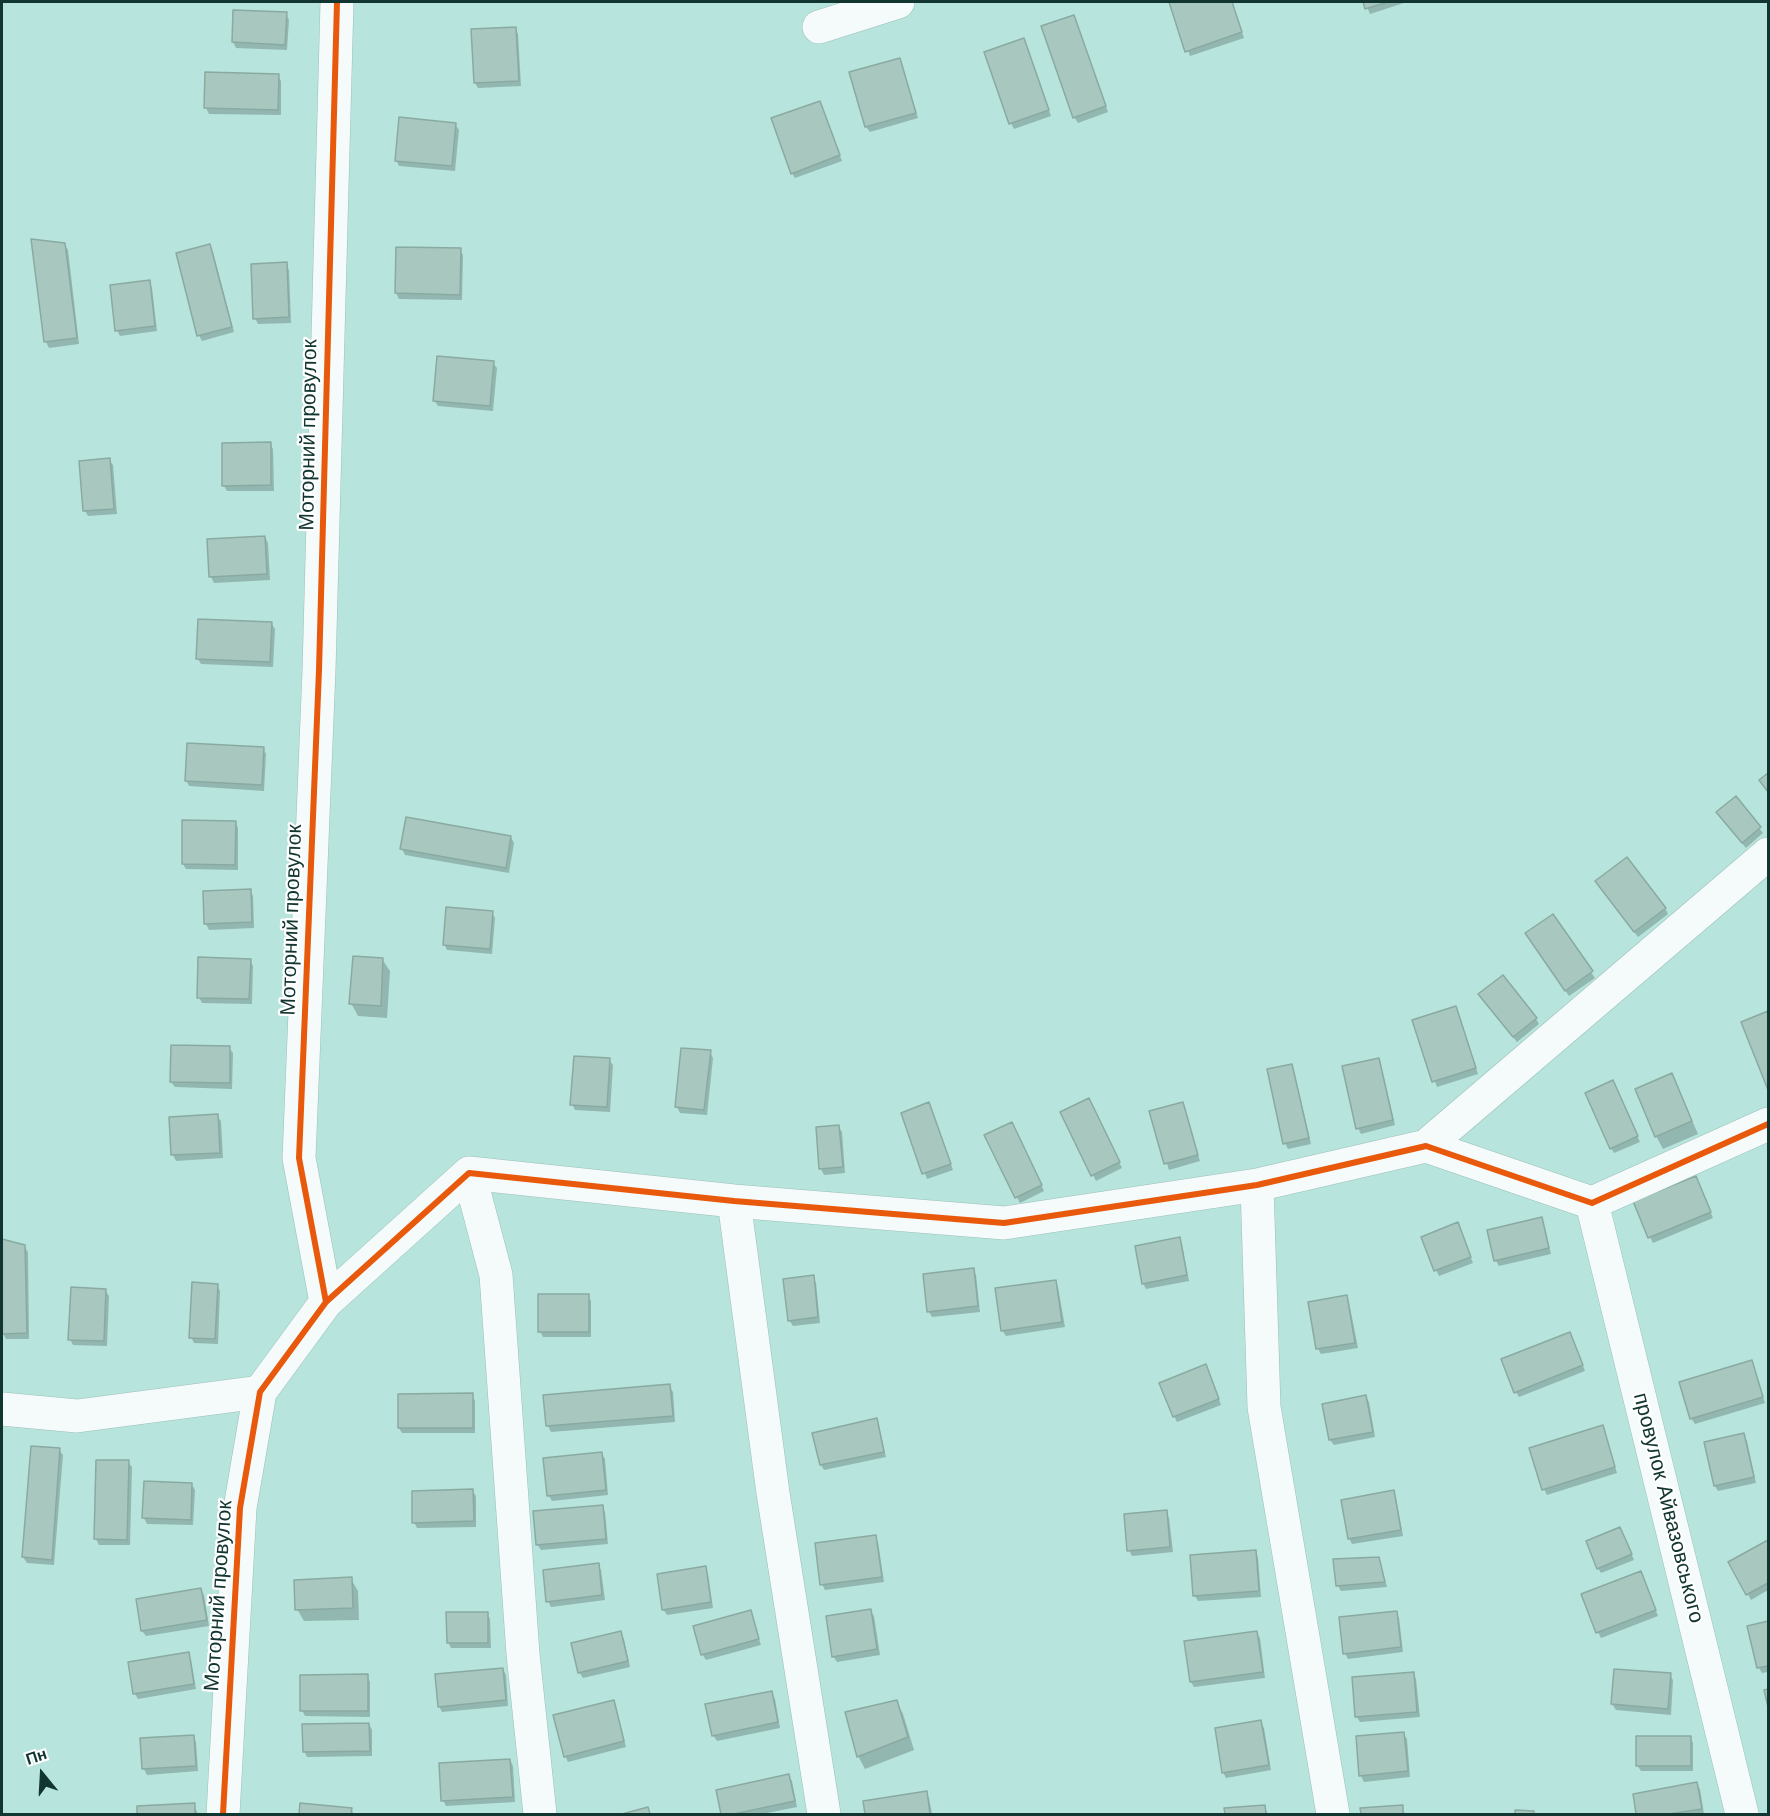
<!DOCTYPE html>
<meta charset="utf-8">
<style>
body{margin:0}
#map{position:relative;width:1770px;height:1816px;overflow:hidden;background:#b7e4dc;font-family:Arial,sans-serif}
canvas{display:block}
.frame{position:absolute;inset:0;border:3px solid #113530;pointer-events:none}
.north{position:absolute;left:12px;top:1744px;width:60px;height:60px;-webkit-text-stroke:4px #fff;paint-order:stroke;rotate:342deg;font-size:16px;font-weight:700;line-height:24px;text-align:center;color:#113530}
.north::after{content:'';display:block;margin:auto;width:21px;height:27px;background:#113530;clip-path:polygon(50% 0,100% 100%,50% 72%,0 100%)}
</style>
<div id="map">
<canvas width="1770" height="1816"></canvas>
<div class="frame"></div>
<div class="north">Пн</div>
</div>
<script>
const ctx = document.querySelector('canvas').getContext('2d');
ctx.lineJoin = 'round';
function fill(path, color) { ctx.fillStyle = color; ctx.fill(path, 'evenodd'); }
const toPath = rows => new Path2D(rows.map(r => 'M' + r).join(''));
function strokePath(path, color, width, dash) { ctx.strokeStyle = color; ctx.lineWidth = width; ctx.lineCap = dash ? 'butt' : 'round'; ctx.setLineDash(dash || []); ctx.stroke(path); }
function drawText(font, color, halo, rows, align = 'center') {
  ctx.font = font + ' Arial,sans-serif'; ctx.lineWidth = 4.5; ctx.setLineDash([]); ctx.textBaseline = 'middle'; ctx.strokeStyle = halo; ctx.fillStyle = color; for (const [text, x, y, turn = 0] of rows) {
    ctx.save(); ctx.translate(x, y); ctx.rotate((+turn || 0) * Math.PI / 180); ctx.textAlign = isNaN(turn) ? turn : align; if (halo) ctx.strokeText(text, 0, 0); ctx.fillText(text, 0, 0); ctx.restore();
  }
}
fill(toPath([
 [1170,2,1232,2,1244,38,1190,56],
 [1365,2,1407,2,1370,14],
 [286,14,289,20,287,50,236,48,233,42],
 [1073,17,1108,112,1078,123,1074,117],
 [515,28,518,34,521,86,478,88,475,83],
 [1026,45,1051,116,1014,129,1011,123],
 [899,59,918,118,870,132,866,127],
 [278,76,281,81,281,115,209,114,206,108],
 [822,108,842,161,795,178,792,173],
 [455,124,459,130,455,171,399,166,396,160],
 [33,241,64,244,68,250,79,344,49,348,46,342],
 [209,246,213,252,234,332,202,341,199,335],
 [460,250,463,255,462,300,399,299,396,293],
 [286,264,289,270,291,323,258,324,255,318],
 [149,282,152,288,157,331,120,336,117,330],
 [493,363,497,368,493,411,438,406,434,400],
 [270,443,273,449,274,491,227,491,224,486],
 [109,460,113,465,117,514,88,516,85,511],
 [265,537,268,543,270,580,214,583,211,577,209,540],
 [271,623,275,629,273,667,201,664,198,659],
 [263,749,266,754,264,791,189,786,186,780],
 [1735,798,1763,833,1746,848,1721,818],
 [235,822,238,828,238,870,186,869,183,864],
 [511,837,514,843,509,873,405,855,402,849],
 [1600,887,1665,908,1668,914,1638,937],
 [250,890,253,896,254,928,209,930,206,924,205,892],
 [492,913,495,918,492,954,447,950,444,944],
 [1552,916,1595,978,1569,996,1530,939],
 [382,959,390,971,387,1018,358,1016,351,1003],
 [250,960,253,966,252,1004,202,1003,199,997],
 [1483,1000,1536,1019,1539,1024,1517,1042],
 [1768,1013,1768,1087,1743,1023],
 [1458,1014,1478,1074,1437,1087,1414,1021],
 [229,1048,233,1053,232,1089,175,1087,171,1082],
 [710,1052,713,1058,707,1115,680,1113,677,1107],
 [609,1060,613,1065,610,1112,575,1110,572,1104],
 [1378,1060,1381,1065,1395,1125,1361,1134,1358,1128],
 [1291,1065,1294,1071,1311,1144,1288,1149,1285,1143],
 [1672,1075,1698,1134,1663,1149,1656,1136],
 [1616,1087,1640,1142,1614,1153,1611,1148],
 [1182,1103,1200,1161,1169,1170,1151,1112],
 [1091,1106,1122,1168,1096,1181,1062,1113],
 [931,1110,953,1170,927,1179,902,1114],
 [217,1116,221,1121,223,1158,176,1161,173,1155,171,1118],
 [838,1126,842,1132,845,1173,824,1175,821,1169,817,1128],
 [1015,1129,1044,1191,1020,1203,986,1136],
 [1699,1183,1713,1218,1653,1243,1650,1237],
 [1541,1219,1544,1225,1551,1254,1499,1266,1496,1261],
 [1460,1230,1473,1263,1439,1276,1436,1270],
 [1179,1239,1182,1245,1189,1281,1146,1289,1143,1283],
 [2,1241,24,1246,28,1252,29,1339,6,1339,3,1333],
 [973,1270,976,1275,980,1312,932,1317,929,1312],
 [813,1277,816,1283,820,1323,793,1326,789,1320],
 [1055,1281,1058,1287,1065,1327,1006,1336,1002,1330],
 [217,1285,220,1291,218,1344,194,1343,191,1337],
 [105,1290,109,1296,107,1346,73,1345,70,1339],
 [588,1295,591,1301,591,1337,543,1337,540,1331],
 [1346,1297,1349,1302,1358,1348,1321,1354,1318,1349,1310,1304],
 [1573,1339,1585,1371,1519,1397,1516,1392],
 [1751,1362,1765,1403,1695,1424,1691,1418],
 [1209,1372,1221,1405,1177,1422,1174,1416],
 [669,1386,673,1392,675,1422,551,1432,548,1426,545,1396],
 [472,1395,475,1401,475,1433,402,1433,399,1428],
 [1365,1396,1369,1402,1375,1437,1334,1445,1330,1440],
 [876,1420,879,1426,886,1457,824,1470,821,1465],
 [1605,1432,1617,1473,1547,1495,1544,1489],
 [1744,1435,1747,1441,1756,1483,1718,1491,1715,1486,1705,1444],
 [59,1450,63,1455,54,1565,27,1563,23,1557],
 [601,1453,605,1459,608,1495,552,1501,549,1496,545,1460],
 [128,1462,132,1467,130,1545,99,1545,96,1539],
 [192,1485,195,1490,193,1525,147,1524,144,1518],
 [472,1490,476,1496,476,1527,417,1528,414,1522],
 [1393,1492,1396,1498,1403,1536,1352,1544,1349,1538],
 [602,1506,605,1512,608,1544,541,1550,537,1544],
 [1166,1512,1169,1518,1173,1552,1132,1556,1129,1550],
 [1623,1534,1634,1560,1601,1573,1598,1568],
 [875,1536,878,1542,884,1582,825,1590,822,1584],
 [1768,1542,1768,1590,1751,1600,1730,1562],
 [1255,1551,1258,1557,1261,1597,1198,1601,1195,1596],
 [1378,1558,1387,1587,1341,1591,1338,1586],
 [598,1565,601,1570,605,1600,551,1607,548,1601],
 [705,1568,708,1574,713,1608,667,1615,663,1609],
 [1643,1578,1658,1616,1601,1638,1598,1632],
 [351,1579,358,1591,359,1620,304,1621,297,1609],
 [200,1589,204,1595,209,1626,146,1636,142,1631,137,1600],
 [870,1611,874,1616,880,1655,837,1662,833,1656],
 [750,1612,761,1645,706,1660,702,1654],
 [1396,1612,1399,1618,1403,1652,1348,1659,1345,1653],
 [487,1613,490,1619,491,1648,451,1648,448,1642],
 [1768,1623,1768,1672,1762,1673,1759,1668,1749,1627],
 [620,1633,624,1639,630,1667,583,1678,579,1672],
 [1256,1633,1260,1638,1265,1678,1194,1687,1191,1682],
 [188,1653,191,1659,196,1689,138,1699,135,1694,130,1663],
 [503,1669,506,1675,508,1706,442,1712,439,1706],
 [1413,1673,1416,1679,1420,1717,1360,1722,1356,1716],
 [1670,1675,1673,1680,1671,1715,1616,1710,1612,1704],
 [367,1676,370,1682,370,1717,305,1716,302,1710],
 [771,1693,775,1699,780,1728,717,1741,713,1735],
 [613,1701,616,1707,626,1747,568,1762,565,1756],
 [896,1701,903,1714,914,1750,865,1769,858,1756],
 [1261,1722,1264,1728,1271,1770,1226,1778,1223,1772],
 [369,1724,372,1730,372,1756,307,1757,304,1751],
 [1403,1733,1407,1739,1410,1777,1364,1782,1361,1776,1357,1737],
 [193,1736,196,1742,198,1771,147,1775,144,1769,142,1739],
 [1690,1737,1693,1743,1693,1771,1641,1771,1637,1765],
 [510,1760,513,1766,515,1802,446,1806,443,1800],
 [788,1776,792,1781,797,1807,762,1814,723,1814,718,1791],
 [1696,1784,1700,1789,1704,1814,1638,1814,1635,1795],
 [926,1793,929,1798,932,1814,866,1814,865,1802],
 [194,1805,198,1814,138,1814,138,1808],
 [302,1805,351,1809,354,1814,301,1814],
 [1264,1807,1268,1814,1226,1814,1226,1810],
 [1402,1807,1405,1814,1362,1814,1362,1810]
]), '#0003');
const building = toPath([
 [1169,2,1232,2,1242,32,1185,52,1169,2],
 [1363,2,1388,2,1365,9,1363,2],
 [233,10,287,12,285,45,232,42,233,10],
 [1074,15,1106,106,1073,118,1041,26,1074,15],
 [516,27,519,81,474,83,471,29,516,27],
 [1024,38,1049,110,1009,124,984,52,1024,38],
 [900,58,916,113,865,127,849,72,900,58],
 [205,72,279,74,278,110,204,108,205,72],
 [820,101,840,155,791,174,771,118,820,101],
 [399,117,456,123,452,166,395,161,399,117],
 [31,239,65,243,77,338,44,342,31,239],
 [210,244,232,327,197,336,176,253,210,244],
 [396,247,461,248,460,295,395,293,396,247],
 [287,262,289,317,253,319,251,264,287,262],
 [150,280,155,326,115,331,110,285,150,280],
 [437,356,494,361,490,406,433,401,437,356],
 [271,442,271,485,222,486,222,443,271,442],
 [110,458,114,509,83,511,79,461,110,458],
 [265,536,267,574,209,577,207,539,265,536],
 [198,619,272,622,270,662,196,659,198,619],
 [187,743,264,747,262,785,185,781,187,743],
 [1768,773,1768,792,1759,780,1768,773],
 [1736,796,1761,827,1742,843,1716,812,1736,796],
 [406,817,511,836,506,868,400,849,406,817],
 [182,820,236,821,235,865,182,864,182,820],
 [1627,857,1666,908,1634,932,1595,881,1627,857],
 [251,889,252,922,204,924,203,891,251,889],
 [446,907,493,911,490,949,443,945,446,907],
 [1553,914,1593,971,1565,991,1525,933,1553,914],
 [353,956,383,958,381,1006,349,1004,353,956],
 [198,957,251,959,249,999,197,998,198,957],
 [1503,975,1537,1018,1513,1037,1478,994,1503,975],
 [1456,1006,1476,1068,1432,1082,1412,1020,1456,1006],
 [1768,1011,1768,1090,1741,1022,1768,1011],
 [171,1045,230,1046,230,1083,170,1082,171,1045],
 [681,1048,711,1050,704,1110,675,1107,681,1048],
 [574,1056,610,1058,607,1107,570,1105,574,1056],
 [1379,1058,1393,1120,1356,1129,1342,1066,1379,1058],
 [1292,1064,1309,1138,1283,1144,1267,1069,1292,1064],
 [1672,1073,1692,1121,1655,1137,1635,1089,1672,1073],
 [1613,1080,1638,1136,1610,1149,1585,1093,1613,1080],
 [1089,1098,1120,1162,1091,1176,1060,1112,1089,1098],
 [929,1102,951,1164,922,1174,901,1113,929,1102],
 [1183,1102,1198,1155,1164,1164,1149,1111,1183,1102],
 [218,1114,220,1153,171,1155,169,1117,218,1114],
 [1012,1122,1042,1185,1015,1198,984,1135,1012,1122],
 [839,1125,843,1167,819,1169,816,1127,839,1125],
 [1696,1176,1711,1212,1648,1238,1633,1201,1696,1176],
 [1542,1217,1549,1248,1494,1261,1487,1230,1542,1217],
 [1458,1222,1471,1257,1434,1271,1421,1237,1458,1222],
 [1180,1237,1187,1275,1142,1284,1135,1246,1180,1237],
 [2,1239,25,1245,27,1333,2,1334,2,1239],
 [974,1268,978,1306,927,1312,923,1274,974,1268],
 [814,1275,818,1317,788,1321,783,1279,814,1275],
 [1056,1280,1062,1322,1001,1331,995,1288,1056,1280],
 [192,1282,218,1284,215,1339,189,1338,192,1282],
 [71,1287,106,1289,104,1341,68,1340,71,1287],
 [538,1294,589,1294,589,1332,538,1332,538,1294],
 [1347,1295,1355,1343,1316,1349,1308,1302,1347,1295],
 [1570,1332,1583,1365,1514,1393,1501,1359,1570,1332],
 [1752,1360,1763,1397,1690,1419,1679,1382,1752,1360],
 [1206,1364,1219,1399,1173,1417,1159,1383,1206,1364],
 [670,1384,673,1416,546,1426,543,1395,670,1384],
 [473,1393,473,1428,398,1428,398,1394,473,1393],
 [1366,1395,1373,1432,1329,1440,1322,1404,1366,1395],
 [877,1418,884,1452,820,1465,812,1433,877,1418],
 [1603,1425,1615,1467,1542,1490,1529,1448,1603,1425],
 [1744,1433,1754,1477,1714,1486,1704,1442,1744,1433],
 [31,1446,60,1448,52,1560,22,1557,31,1446],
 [602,1452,606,1490,547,1496,543,1458,602,1452],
 [96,1460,129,1460,127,1540,94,1539,96,1460],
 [144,1481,192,1483,191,1520,142,1518,144,1481],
 [473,1489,474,1521,412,1523,412,1491,473,1489],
 [1394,1490,1401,1530,1348,1539,1341,1500,1394,1490],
 [603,1505,606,1539,536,1545,533,1511,603,1505],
 [1167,1510,1170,1547,1127,1551,1124,1514,1167,1510],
 [1620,1527,1632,1554,1597,1569,1586,1541,1620,1527],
 [876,1535,882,1577,820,1585,815,1543,876,1535],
 [1768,1540,1768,1583,1746,1595,1728,1562,1768,1540],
 [1256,1550,1259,1591,1193,1596,1190,1555,1256,1550],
 [1379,1557,1385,1582,1336,1586,1333,1559,1379,1557],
 [599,1563,602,1595,546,1602,543,1570,599,1563],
 [706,1566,711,1602,662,1610,657,1574,706,1566],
 [1641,1571,1656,1610,1596,1633,1581,1594,1641,1571],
 [352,1577,353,1608,295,1610,294,1580,352,1577],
 [201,1588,207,1620,141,1631,136,1599,201,1588],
 [871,1609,877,1649,832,1657,826,1616,871,1609],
 [751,1610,759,1639,701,1655,693,1626,751,1610],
 [1397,1611,1401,1647,1343,1654,1339,1617,1397,1611],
 [446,1612,488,1612,488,1643,447,1643,446,1612],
 [1768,1621,1768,1666,1757,1668,1747,1626,1768,1621],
 [621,1631,628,1661,578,1673,571,1643,621,1631],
 [1257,1631,1263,1672,1190,1682,1184,1641,1257,1631],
 [189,1652,194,1684,133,1694,128,1662,189,1652],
 [503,1668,506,1700,438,1707,435,1674,503,1668],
 [1614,1669,1671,1673,1668,1709,1611,1704,1614,1669],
 [1414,1672,1417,1712,1355,1717,1352,1677,1414,1672],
 [368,1674,368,1711,300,1711,300,1675,368,1674],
 [1768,1689,1768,1707,1764,1690,1768,1689],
 [772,1691,778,1722,712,1736,705,1704,772,1691],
 [614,1700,624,1741,564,1757,553,1715,614,1700],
 [897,1700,908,1737,857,1757,845,1712,897,1700],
 [1261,1720,1269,1765,1222,1773,1215,1728,1261,1720],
 [369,1723,370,1751,303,1752,302,1724,369,1723],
 [1404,1732,1408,1771,1359,1776,1356,1736,1404,1732],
 [194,1735,196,1766,142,1769,140,1738,194,1735],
 [1636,1736,1691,1736,1691,1766,1636,1766,1636,1736],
 [510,1759,513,1797,441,1801,439,1763,510,1759],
 [789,1774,795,1801,734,1814,721,1814,716,1790,789,1774],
 [1697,1782,1702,1809,1669,1814,1636,1814,1633,1794,1697,1782],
 [927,1791,930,1814,865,1814,863,1801,927,1791],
 [195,1803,195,1814,137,1814,137,1806,195,1803],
 [300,1803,352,1808,351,1814,299,1814,300,1803],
 [1265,1805,1266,1814,1225,1814,1224,1808,1265,1805],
 [1403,1805,1403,1814,1361,1814,1360,1808,1403,1805],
 [648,1807,650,1814,622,1814,648,1807],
 [1515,1810,1534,1811,1534,1814,1515,1814,1515,1810]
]);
fill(building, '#a8c8bf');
strokePath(building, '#89aaa1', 1.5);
const street = toPath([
 [819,27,898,2],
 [1426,1146,1768,854],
 [469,1173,496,1275,523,1654,540,1814],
 [1257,1185,1264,1407,1333,1814],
 [734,1201,773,1493,824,1814],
 [1592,1203,1742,1814],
 [326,1302,469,1173,734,1201,1004,1223,1257,1185,1426,1146,1592,1203,1768,1124],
 [2,1409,77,1416,260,1392],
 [223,1814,240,1508,260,1392,326,1302,299,1158,319,670,337,2]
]);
strokePath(street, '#9bbfb9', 34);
strokePath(street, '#f4fbfa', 33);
strokePath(toPath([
 [326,1302,469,1173,734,1201,1004,1223,1257,1185,1426,1146,1592,1203,1768,1124],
 [223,1814,240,1508,260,1392,326,1302,299,1158,319,670,337,2]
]), '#e8590c', 6);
drawText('21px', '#113530', '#fff', [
 ["Моторний провулок",309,435,-89],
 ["Моторний провулок",292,920,-88],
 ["провулок Айвазовського",1668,1508,76],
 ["Моторний провулок",219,1596,-86]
]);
</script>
